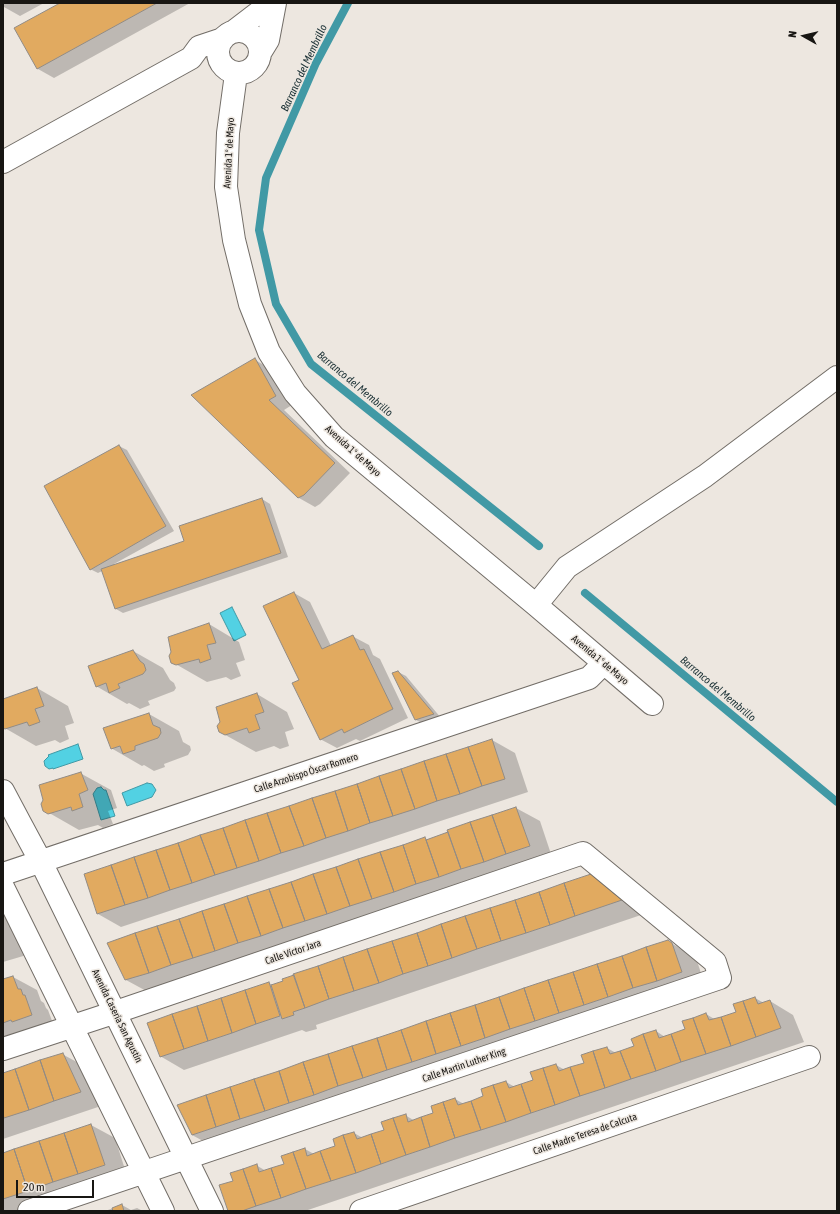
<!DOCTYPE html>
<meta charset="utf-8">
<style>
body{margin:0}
#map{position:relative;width:840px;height:1214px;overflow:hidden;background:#ede7e0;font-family:"Asap Condensed",sans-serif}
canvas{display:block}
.frame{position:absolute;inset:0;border:4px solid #181613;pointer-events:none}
.north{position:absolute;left:784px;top:16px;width:40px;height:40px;-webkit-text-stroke:3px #ede7e0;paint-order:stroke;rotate:278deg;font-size:11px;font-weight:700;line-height:16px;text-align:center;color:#181613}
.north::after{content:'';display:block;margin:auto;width:14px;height:18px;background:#181613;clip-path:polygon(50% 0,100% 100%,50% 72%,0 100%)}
.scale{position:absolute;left:16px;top:1180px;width:78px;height:18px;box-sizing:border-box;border:2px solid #181613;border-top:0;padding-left:5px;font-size:12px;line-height:14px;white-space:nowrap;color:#181613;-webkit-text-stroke:3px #ede7e0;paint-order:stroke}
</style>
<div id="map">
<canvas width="840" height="1214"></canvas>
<div class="frame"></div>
<div class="north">N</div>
<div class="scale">20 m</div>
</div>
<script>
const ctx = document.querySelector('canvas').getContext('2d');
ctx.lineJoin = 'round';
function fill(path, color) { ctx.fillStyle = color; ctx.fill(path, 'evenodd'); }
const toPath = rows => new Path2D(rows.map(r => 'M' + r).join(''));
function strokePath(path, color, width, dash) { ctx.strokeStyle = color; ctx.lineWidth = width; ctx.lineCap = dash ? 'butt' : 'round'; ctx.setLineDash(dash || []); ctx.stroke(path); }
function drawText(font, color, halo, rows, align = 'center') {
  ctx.font = font + ' "Asap Condensed",sans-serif'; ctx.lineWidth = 3; ctx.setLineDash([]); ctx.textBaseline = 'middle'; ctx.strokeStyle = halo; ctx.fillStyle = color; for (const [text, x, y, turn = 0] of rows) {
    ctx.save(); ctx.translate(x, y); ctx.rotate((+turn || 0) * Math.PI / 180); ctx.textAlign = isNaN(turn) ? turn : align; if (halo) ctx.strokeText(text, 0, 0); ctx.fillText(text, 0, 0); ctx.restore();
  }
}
const water = toPath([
 [232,607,246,635,234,641,220,613,232,607],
 [78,744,83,759,53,769,53,768,49,769,45,766,44,761,49,756,48,755,78,744],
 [147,783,152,784,156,790,152,797,127,806,122,793,147,783],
 [101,787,104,790,106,790,115,816,101,820,93,794,97,788,101,787]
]);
fill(water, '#52d1e3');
strokePath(water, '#4199a5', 1);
fill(toPath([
 [3,3,44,3,20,16,4,7],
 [62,3,190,3,54,78,38,69,16,29],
 [255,360,271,369,292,405,284,410,350,473,320,504,315,507,299,498,192,395],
 [119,446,127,450,174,531,114,564,114,565,185,541,262,499,270,504,288,557,123,613,116,609,102,571,98,573,90,569],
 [294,593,310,602,331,646,352,636,369,645,373,655,380,659,408,718,360,741,356,739,337,748,320,739,300,680],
 [209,624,239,642,245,660,236,663,241,676,231,680,226,677,207,682,172,662],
 [133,651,163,668,170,680,174,683,176,688,174,691,148,701,150,705,140,709,129,703,127,704,96,686],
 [398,672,406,676,441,718,424,724,416,720,394,674],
 [37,688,68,706,74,723,65,726,69,739,60,743,55,740,36,746,3,727,3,700],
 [257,694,287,712,294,729,285,732,289,746,280,749,274,746,256,752,220,732],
 [149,714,179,731,183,742,190,746,191,750,188,755,164,764,165,767,154,771,144,765,142,766,111,748],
 [492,740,515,753,528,792,121,927,98,914],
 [80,773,111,790,117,808,108,811,113,824,103,828,98,825,79,830,44,810,44,800],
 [516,808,540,821,553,860,150,993,126,980,425,838,428,840],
 [591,875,615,889,644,914,316,1025,317,1029,306,1032,302,1030,184,1070,160,1056,148,1023,269,983,273,985],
 [3,913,15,920,30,954,3,962],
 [668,941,696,958,705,985,216,1148,192,1135],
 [13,977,37,990,41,1001,44,1003,46,1008,48,1010,55,1029,3,1044,3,980],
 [755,998,764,1003,770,1001,793,1015,804,1042,305,1211,229,1211,234,1181,256,1165,266,1171,285,1164,305,1149,314,1154,336,1147,354,1133,363,1138,385,1130,405,1115,415,1121,435,1114,455,1099,464,1104,485,1097,506,1082,515,1087,534,1080,556,1065,565,1070,585,1063,607,1048,616,1053,635,1047,656,1031,665,1037,686,1029,706,1014,716,1020,737,1013],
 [62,1054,86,1067,104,1105,3,1139,3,1074],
 [91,1125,115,1138,128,1179,31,1211,3,1211,3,1154],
 [122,1205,131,1210,137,1208,143,1211,105,1211]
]), '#0003');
strokePath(toPath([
 [348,3,316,63,266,178,259,230,276,304,311,364,539,546],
 [585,593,837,802]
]), '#4199a5', 8);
const building = toPath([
 [60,3,157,3,37,69,14,28,60,3],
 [255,358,276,396,269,400,335,463,304,495,298,498,191,395,255,358],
 [119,445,166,526,90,570,44,486,119,445],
 [262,498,281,553,115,609,101,569,184,541,179,526,262,498],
 [294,592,322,649,353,635,360,650,364,649,393,709,344,733,342,729,320,740,292,683,299,680,263,606,294,592],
 [209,623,216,643,207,645,211,659,200,663,199,659,176,665,171,663,169,656,171,652,168,637,209,623],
 [133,650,140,661,144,664,146,670,143,674,118,684,120,688,109,693,106,683,96,687,88,666,133,650],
 [398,671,434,714,415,720,392,673,398,671],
 [37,687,44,706,35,709,40,722,29,726,27,722,5,729,3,728,3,699,37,687],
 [257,693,264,712,255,715,260,729,249,733,247,728,225,735,219,732,217,726,220,722,216,707,257,693],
 [149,713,153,725,160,728,161,733,158,738,135,746,135,750,123,754,120,746,111,749,103,728,149,713],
 [492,739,505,779,482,786,468,747,492,739],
 [468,747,482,786,460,794,446,754,468,747],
 [446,754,460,794,437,801,424,761,446,754],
 [424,761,437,801,415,809,401,769,424,761],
 [401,769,415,809,393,816,379,776,401,769],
 [81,772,88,790,79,794,83,807,72,811,71,807,48,814,43,811,41,804,43,800,39,785,81,772],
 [379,776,393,816,370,823,357,784,379,776],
 [357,784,370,823,348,831,335,791,357,784],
 [335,791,348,831,326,838,312,798,335,791],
 [312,798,326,838,304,846,289,806,312,798],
 [289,806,304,846,281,853,267,813,289,806],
 [516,807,530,846,506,854,492,815,516,807],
 [267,813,281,853,259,861,245,820,267,813],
 [492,815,506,854,484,862,470,822,492,815],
 [245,820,259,861,237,868,223,828,245,820],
 [470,822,484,862,461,869,447,830,470,822],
 [223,828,237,868,215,875,200,835,223,828],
 [448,832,461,869,439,877,426,840,448,832],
 [200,835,215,875,192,883,178,843,200,835],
 [425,837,439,877,416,884,403,845,425,837],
 [178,843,192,883,170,890,156,850,178,843],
 [403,845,416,884,394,892,380,852,403,845],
 [156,850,170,890,148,898,134,857,156,850],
 [380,852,394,892,372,899,358,859,380,852],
 [134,857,148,898,125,905,111,865,134,857],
 [358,859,372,899,350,906,336,867,358,859],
 [111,865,125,905,97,914,84,874,111,865],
 [336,867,350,906,327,914,313,874,336,867],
 [313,874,327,914,305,921,291,882,313,874],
 [591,874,622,900,575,916,564,883,591,874],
 [291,882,305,921,283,928,269,889,291,882],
 [564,883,575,916,550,925,539,892,564,883],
 [269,889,283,928,261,936,247,896,269,889],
 [539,892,550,925,526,933,515,900,539,892],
 [247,896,261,936,238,943,224,904,247,896],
 [515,900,526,933,501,941,490,908,515,900],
 [224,904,238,943,215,951,202,911,224,904],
 [490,908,501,941,477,949,465,916,490,908],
 [202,911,215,951,193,958,179,919,202,911],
 [465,916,477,949,452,958,441,924,465,916],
 [179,919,193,958,171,965,157,926,179,919],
 [441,924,452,958,428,966,417,933,441,924],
 [157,926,171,965,149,973,135,933,157,926],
 [135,933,149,973,125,980,107,943,135,933],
 [417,933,428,966,403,974,392,941,417,933],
 [668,940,672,943,682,972,657,981,646,947,668,940],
 [392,941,403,974,379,983,367,949,392,941],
 [646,947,657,981,633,988,622,956,646,947],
 [367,949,379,983,354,991,343,957,367,949],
 [622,956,633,988,608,997,597,964,622,956],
 [343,957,354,991,329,999,318,966,343,957],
 [597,964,608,997,584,1005,573,972,597,964],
 [318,966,329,999,305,1008,293,974,318,966],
 [573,972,584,1005,559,1013,548,980,573,972],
 [294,975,305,1008,293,1012,294,1015,282,1019,271,985,283,981,282,979,294,975],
 [13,976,18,989,21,989,23,995,25,995,32,1015,12,1022,11,1020,3,1023,3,979,13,976],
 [548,980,559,1013,535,1021,524,988,548,980],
 [269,982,280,1016,256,1024,245,990,269,982],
 [524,988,535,1021,510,1029,499,997,524,988],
 [245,990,256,1024,232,1033,221,998,245,990],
 [499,997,510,1029,485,1038,475,1005,499,997],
 [755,997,758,1004,770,1000,781,1028,756,1037,743,1001,755,997],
 [221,998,232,1033,208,1041,197,1006,221,998],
 [743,1001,756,1037,731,1046,721,1017,736,1012,733,1004,743,1001],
 [475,1005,485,1038,461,1046,450,1013,475,1005],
 [197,1006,208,1041,184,1049,172,1014,197,1006],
 [450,1013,461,1046,436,1054,426,1021,450,1013],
 [706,1013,709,1020,721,1017,731,1046,706,1054,693,1018,706,1013],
 [172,1014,184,1049,160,1057,147,1023,172,1014],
 [693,1018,706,1054,681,1062,671,1034,685,1029,682,1021,693,1018],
 [426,1021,436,1054,412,1062,401,1030,426,1021],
 [401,1030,412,1062,387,1070,377,1038,401,1030],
 [656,1030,659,1038,671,1034,681,1062,656,1071,643,1034,656,1030],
 [643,1034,656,1071,631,1079,620,1051,634,1046,631,1039,643,1034],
 [377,1038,387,1070,363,1078,352,1046,377,1038],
 [352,1046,363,1078,338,1086,328,1054,352,1046],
 [607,1047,610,1054,620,1051,631,1079,605,1088,593,1051,607,1047],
 [593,1051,605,1088,580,1096,570,1067,584,1063,581,1055,593,1051],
 [63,1053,81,1092,54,1101,40,1060,63,1053],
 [328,1054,338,1086,314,1095,303,1062,328,1054],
 [40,1060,54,1101,29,1110,15,1069,40,1060],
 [303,1062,314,1095,289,1103,279,1071,303,1062],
 [556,1064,559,1071,570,1067,580,1096,555,1105,543,1068,556,1064],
 [543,1068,555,1105,531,1113,521,1084,533,1080,530,1072,543,1068],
 [15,1069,29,1110,4,1118,3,1114,3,1073,15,1069],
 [279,1071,289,1103,265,1111,254,1079,279,1071],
 [254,1079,265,1111,240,1119,230,1087,254,1079],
 [506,1081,509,1088,521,1084,531,1113,506,1122,493,1085,506,1081],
 [493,1085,506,1122,481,1130,471,1101,483,1096,481,1089,493,1085],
 [230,1087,240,1119,216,1127,206,1095,230,1087],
 [206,1095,216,1127,192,1135,177,1105,206,1095],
 [455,1098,458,1105,471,1101,481,1130,455,1138,443,1102,455,1098],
 [443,1102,455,1138,430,1147,421,1117,433,1113,431,1106,443,1102],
 [406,1114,408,1122,421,1117,430,1147,406,1155,393,1118,406,1114],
 [393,1118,406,1155,381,1164,371,1134,384,1130,381,1122,393,1118],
 [91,1124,105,1165,78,1174,64,1133,91,1124],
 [354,1132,357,1139,371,1134,381,1164,356,1173,343,1135,354,1132],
 [64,1133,78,1174,53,1182,39,1141,64,1133],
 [343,1135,356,1173,331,1181,320,1151,335,1146,333,1139,343,1135],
 [39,1141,53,1182,28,1191,14,1149,39,1141],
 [305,1148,307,1156,320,1151,331,1181,306,1189,293,1152,305,1148],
 [14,1149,28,1191,3,1199,3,1153,14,1149],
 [293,1152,306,1189,281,1198,271,1168,284,1164,281,1156,293,1152],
 [257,1164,259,1172,271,1168,281,1198,256,1206,243,1169,257,1164],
 [243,1169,256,1206,242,1211,228,1211,219,1185,233,1181,230,1173,243,1169],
 [122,1204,124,1211,113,1211,112,1208,122,1204]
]);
fill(building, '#e1aa60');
strokePath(building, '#918b85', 1);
const minor = toPath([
 '218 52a21 21 0 1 1 42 0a21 21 0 1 1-42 0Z',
 [233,32,271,3],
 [260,53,268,40,275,3],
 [236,74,228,133,226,187,234,240,250,304,269,352,295,393,334,437,536,605,652,704],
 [3,162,191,58,199,47,223,39],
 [536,605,567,567,705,476,837,377],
 [3,791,20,823,41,862,212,1211],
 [3,874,589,678,604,663],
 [3,887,163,1211],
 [3,1049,116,1012,583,853,715,962,720,978,29,1211],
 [361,1211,809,1057]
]);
strokePath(minor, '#726d67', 24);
strokePath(minor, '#fff', 22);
drawText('10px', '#181613', '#ede7e0', [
 ["Avenida 1º de Mayo",229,153,-87],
 ["Avenida 1º de Mayo",353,451,42],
 ["Avenida 1º de Mayo",600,660,40],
 ["Calle Arzobispo Óscar Romero",306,773,-18],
 ["Calle Víctor Jara",293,952,-19],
 ["Avenida Casería San Agustín",117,1016,64],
 ["Calle Martin Luther King",464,1065,-19],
 ["Calle Madre Teresa de Calcuta",585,1134,-19]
]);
drawText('italic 11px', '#1b3135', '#ede7e0', [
 ["Barranco del Membrillo",304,68,-65],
 ["Barranco del Membrillo",355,384,40],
 ["Barranco del Membrillo",718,689,40]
]);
</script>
